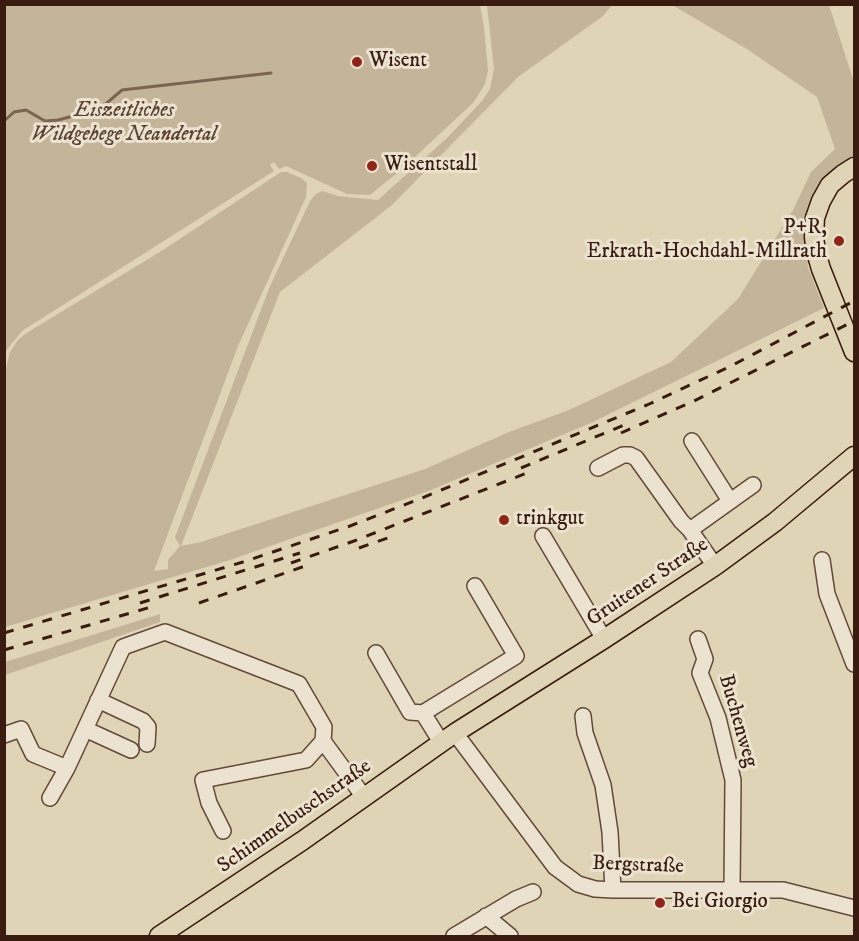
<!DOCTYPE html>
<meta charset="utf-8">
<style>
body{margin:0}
#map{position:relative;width:859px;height:941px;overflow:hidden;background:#e0d4b6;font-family:"IM FELL DW Pica",serif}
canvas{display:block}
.frame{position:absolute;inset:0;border:6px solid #391b0f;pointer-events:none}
</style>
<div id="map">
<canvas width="859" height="941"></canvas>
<div class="frame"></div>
</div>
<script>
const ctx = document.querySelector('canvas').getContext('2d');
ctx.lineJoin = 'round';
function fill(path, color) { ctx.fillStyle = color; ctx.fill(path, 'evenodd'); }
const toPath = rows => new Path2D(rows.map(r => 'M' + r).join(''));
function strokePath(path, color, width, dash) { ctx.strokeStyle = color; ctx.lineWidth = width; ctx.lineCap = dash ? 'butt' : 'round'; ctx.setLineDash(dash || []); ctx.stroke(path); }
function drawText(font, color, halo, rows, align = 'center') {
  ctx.font = font + ' "IM FELL DW Pica",serif'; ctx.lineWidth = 6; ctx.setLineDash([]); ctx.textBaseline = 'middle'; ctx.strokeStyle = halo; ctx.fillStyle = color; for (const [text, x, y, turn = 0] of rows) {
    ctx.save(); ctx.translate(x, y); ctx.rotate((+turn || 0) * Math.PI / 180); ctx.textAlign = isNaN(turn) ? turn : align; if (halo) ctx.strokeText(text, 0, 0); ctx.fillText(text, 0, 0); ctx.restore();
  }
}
fill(toPath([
 [5,4,480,5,484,27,488,71,485,84,474,102,402,169,370,195,347,194,286,166,279,169,274,162,270,165,274,171,22,331,5,352],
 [487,5,612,5,603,16,518,77,392,205,280,292,181,546,201,542,425,469,509,432,569,410,671,362,738,299,793,210,811,172,835,149,817,97,747,49,672,5,829,5,854,82,854,157,844,163,816,188,803,226,808,267,824,308,593,422,431,490,230,560,5,627,5,372,10,352,18,340,25,334,163,250,281,172,287,172,301,178,307,183,306,197,238,346,154,571,168,569,168,560,180,546,175,537,270,286,310,201,316,194,322,191,338,196,378,200,447,138,482,101,490,89,494,69],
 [160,614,160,622,5,675,5,662]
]), '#c4b59a');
strokePath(toPath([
 [101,108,122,90,271,73],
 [4,121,14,112,26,110,45,121,58,120,92,111]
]), '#7b6451', 3);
const minor = toPath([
 [692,441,730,501],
 [598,468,623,455,630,455,636,458,681,521,690,530],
 [543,536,604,639],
 [822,560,827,594,854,664],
 [715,566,690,530,753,485],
 [698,639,705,659,700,673,718,718,733,780,732,889],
 [376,653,410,712,423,713],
 [98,700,143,721,148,727,147,744],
 [583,716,585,733,603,785,610,832,613,890],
 [85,729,131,750],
 [455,733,555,867,578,884,595,889,613,890,783,890,854,908],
 [4,735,21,729,33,754,67,768,123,647,165,632,299,684,324,727,323,741,364,797],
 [441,742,423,713,516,656,475,586],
 [50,798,67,768],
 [223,831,209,803,203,780,306,760,323,741],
 [486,916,510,936],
 [454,936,516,899,533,892]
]);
const major = toPath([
 [854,167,843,174,830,185,821,201,815,218,814,237,816,252,821,269,854,352],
 [159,936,302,841,455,733,604,639,715,566,775,522,854,456]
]);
strokePath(minor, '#634939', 18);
strokePath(major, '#391b0f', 21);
strokePath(minor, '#ebe3d0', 15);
strokePath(major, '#e0d4b6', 18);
strokePath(toPath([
 [621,433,692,402,854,321],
 [521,468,629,423],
 [359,548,396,535],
 [291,563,354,541,532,471],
 [140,603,300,553],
 [199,603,305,566],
 [4,633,243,562,350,526,422,498,647,405,731,366,854,301],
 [4,650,151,607]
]), '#391b0f', 3, [10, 10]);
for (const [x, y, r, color] of [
 [357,62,6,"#8f2418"],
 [372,166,6,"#8f2418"],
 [839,241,6,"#8f2418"],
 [504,520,6,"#8f2418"],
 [660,903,6,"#8f2418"]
]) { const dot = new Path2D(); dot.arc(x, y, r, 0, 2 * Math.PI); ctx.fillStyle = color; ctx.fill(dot); strokePath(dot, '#ebe3d0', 2); }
drawText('21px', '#391b0f', '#ebe3d0', [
 ["Wisent",369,62],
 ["Wisentstall",384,166],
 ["P+R,",827,229,"right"],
 ["Erkrath-Hochdahl-Millrath",827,253,"right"],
 ["trinkgut",516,520],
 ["Bei Giorgio",672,903]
], 'left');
drawText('italic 21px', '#5c4232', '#ebe3d0', [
 ["Eiszeitliches",124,112],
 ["Wildgehege Neandertal",124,136]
]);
drawText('21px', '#391b0f', '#ebe3d0', [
 ["Gruitener Straße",648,583,-34],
 ["Buchenweg",737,721,74],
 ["Schimmelbuschstraße",295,817,-35],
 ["Bergstraße",638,866,2]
]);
</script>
